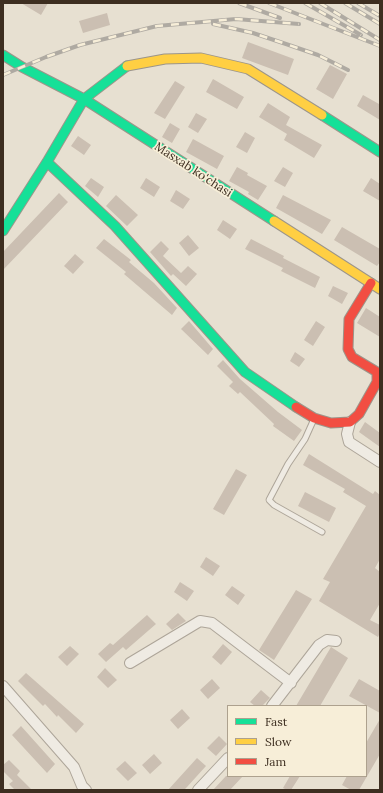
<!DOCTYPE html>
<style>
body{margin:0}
#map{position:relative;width:383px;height:793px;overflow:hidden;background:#e7e0d1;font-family:Lora,serif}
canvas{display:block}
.frame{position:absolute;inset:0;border:4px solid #3d2e20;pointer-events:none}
.legend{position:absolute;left:227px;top:705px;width:140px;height:72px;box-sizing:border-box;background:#f7eed8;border:1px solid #ada18e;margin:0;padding:5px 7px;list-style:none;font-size:12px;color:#3d2e20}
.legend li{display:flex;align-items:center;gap:8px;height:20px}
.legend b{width:20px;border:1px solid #ada18e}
</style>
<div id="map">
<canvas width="383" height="793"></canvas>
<div class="frame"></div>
<ul class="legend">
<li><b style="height:5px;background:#16e098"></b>Fast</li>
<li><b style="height:5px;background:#ffcf43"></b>Slow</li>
<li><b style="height:5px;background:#f24e42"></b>Jam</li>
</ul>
</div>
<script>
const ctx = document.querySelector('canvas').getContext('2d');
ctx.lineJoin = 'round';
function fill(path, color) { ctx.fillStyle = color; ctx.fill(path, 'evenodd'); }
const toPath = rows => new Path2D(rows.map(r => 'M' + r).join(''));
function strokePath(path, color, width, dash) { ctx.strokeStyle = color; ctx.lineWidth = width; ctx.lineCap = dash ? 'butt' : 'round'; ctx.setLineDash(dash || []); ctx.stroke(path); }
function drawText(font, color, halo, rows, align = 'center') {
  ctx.font = font + ' Lora,serif'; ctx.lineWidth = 3.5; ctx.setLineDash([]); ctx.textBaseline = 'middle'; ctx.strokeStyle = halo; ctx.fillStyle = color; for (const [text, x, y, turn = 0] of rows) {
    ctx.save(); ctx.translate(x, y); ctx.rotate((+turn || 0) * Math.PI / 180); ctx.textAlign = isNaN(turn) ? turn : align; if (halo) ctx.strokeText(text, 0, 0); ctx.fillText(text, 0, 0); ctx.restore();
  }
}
fill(toPath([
 [21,3,48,3,41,15],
 [107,13,110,25,83,33,79,21],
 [248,42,294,59,288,75,242,58],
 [330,65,347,74,333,99,316,89],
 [213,79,244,97,237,109,206,92],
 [175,81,185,87,165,119,154,113],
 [363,95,379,104,380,102,380,120,357,106],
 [268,103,290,117,286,125,322,145,314,158,284,140,287,134,259,117],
 [196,113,207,119,198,133,188,127],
 [170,123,180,129,172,143,162,137],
 [245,132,255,138,247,153,236,147],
 [78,136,91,145,84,155,71,146],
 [193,139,224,156,217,169,186,152],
 [237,167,248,173,247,175,267,186,258,200,248,194,249,192,229,181],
 [283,167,293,173,285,187,274,181],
 [91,178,104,187,98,197,85,186],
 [146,178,160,187,154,197,140,188],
 [371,178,380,184,380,201,363,191],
 [176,190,190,199,183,209,170,201],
 [59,193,68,202,3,270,3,252],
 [116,195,138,215,127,226,106,206],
 [283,195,331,220,322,234,276,208],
 [223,220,237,229,230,239,217,230],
 [342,227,380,249,380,262,377,266,334,240],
 [188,235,199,248,189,256,179,243],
 [104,239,131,260,129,262,154,283,177,308,172,315,124,274,126,272,96,248],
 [251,239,284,256,283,258,320,277,315,288,281,271,283,268,245,249],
 [161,241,169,249,163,256,181,273,188,266,197,274,186,286,173,274,171,276,150,252],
 [75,254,84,262,73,274,64,266],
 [333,286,348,293,342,304,328,296],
 [366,308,380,317,380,337,357,323],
 [189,321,213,349,208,355,181,329],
 [316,321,325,327,313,346,304,340],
 [295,352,305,359,299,367,290,361],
 [223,360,240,379,278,412,302,430,294,441,273,426,274,424,240,392,238,394,229,386,233,382,217,366],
 [365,422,380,433,380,447,359,432],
 [309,454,373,494,375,491,380,495,380,559,375,568,380,572,380,603,370,620,380,625,380,633,378,637,319,601,330,582,323,579,366,506,343,492,345,489,303,465],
 [236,469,247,475,224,515,213,509],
 [305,492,336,508,329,522,298,506],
 [206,557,220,566,213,576,200,567],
 [180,582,194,591,187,601,174,592],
 [232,586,245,595,238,605,225,595],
 [296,590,312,599,274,660,259,650],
 [178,613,186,621,172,630,166,624],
 [147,615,156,624,126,650,123,647,106,662,98,654,110,643,113,645],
 [223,644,232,652,221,665,212,657],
 [70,646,79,654,67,666,58,657],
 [331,647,348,658,320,706,296,706],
 [105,668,117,680,108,688,97,677],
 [26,673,84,724,76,733,58,715,57,717,45,704,43,706,18,681],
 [212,679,220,688,208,699,200,690],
 [359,679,380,691,380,713,349,696],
 [261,690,270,698,262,706,255,706,250,702],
 [182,709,190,718,178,729,170,720],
 [380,719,380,754,359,790,351,790,342,785,347,776,366,776,366,743],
 [21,726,55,764,47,773,12,735],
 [219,736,227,744,216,756,207,748],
 [154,754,162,763,150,774,142,765],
 [197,758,206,766,187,787,184,790,168,790],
 [9,760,20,771,17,775,32,790,15,790,9,784,13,781,3,771,3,765],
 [125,761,137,773,128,781,116,769],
 [226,776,243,776,230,790,213,790],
 [290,776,300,776,291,790,287,790,283,788]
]), '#cbbfb2');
const lane = toPath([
 [314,419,305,439,288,464,269,500,274,505,322,532]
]);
const street = toPath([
 [350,422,347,434,349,442,380,462],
 [130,663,200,621,212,623,291,683],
 [3,686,74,767,82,786,86,790],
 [272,706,319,645,327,640,336,641],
 [198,790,228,758]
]);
const fast = toPath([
 [3,55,22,67,84,99,274,221],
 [322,115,380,152],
 [47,162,115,226,245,372,296,407],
 [3,231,47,162,84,99,127,66]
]);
const slow = toPath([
 [127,66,165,59,201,58,248,69,322,115],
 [274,221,380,289]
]);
const jam = toPath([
 [296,407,314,418,331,423,350,422,359,414,377,382,377,372,352,357,348,349,349,319,371,283]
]);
strokePath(lane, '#ada599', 7);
strokePath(street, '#ada599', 12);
strokePath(fast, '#9c958a', 11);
strokePath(slow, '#9c958a', 11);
strokePath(jam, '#9c958a', 11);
strokePath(lane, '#efebe3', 5);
strokePath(street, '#efebe3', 10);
strokePath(fast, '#16e098', 9);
strokePath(slow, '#ffcf43', 9);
strokePath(jam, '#f24e42', 9);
const rail = toPath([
 [239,3,280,18],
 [269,3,380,46],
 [305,3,361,35],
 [320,3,380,40],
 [345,3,380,24],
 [358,3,380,16],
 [213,24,253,33,286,44,318,55,348,70],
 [3,75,46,57,80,45,157,26,236,19,299,24]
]);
strokePath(rail, '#afaaa2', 4);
strokePath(rail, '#f7eed8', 2.5, [8]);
drawText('12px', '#3d2e20', '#f7eed8', [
 ["Masxab ko'chasi",193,170,33]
]);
</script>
